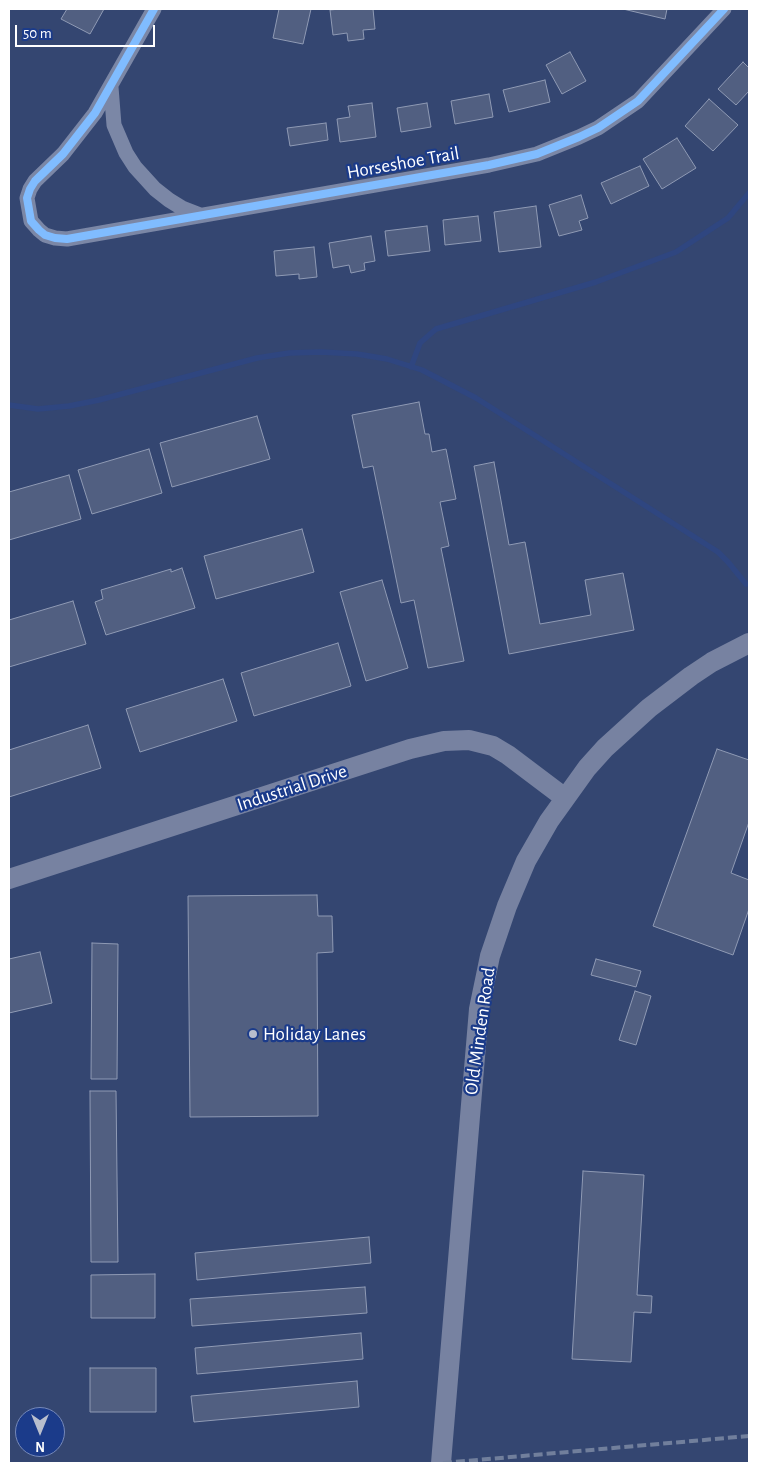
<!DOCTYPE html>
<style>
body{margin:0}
#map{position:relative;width:758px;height:1472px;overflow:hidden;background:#344671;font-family:"Alegreya Sans",sans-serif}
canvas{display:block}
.frame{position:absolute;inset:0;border:10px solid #fff;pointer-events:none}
.north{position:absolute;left:15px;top:1407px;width:50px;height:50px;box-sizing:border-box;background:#1b3b8a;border:1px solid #7689b9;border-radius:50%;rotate:180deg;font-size:14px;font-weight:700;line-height:20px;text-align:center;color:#fff}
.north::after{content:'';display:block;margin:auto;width:18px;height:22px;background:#b8becd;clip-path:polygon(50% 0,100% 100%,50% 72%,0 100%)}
.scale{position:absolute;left:15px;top:25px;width:140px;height:22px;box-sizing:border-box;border:2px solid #fff;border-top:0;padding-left:6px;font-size:15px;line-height:18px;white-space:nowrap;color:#fff;-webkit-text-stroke:4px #1b3b8a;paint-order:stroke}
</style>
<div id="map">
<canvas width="758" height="1472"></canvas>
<div class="frame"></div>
<div class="north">N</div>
<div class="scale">50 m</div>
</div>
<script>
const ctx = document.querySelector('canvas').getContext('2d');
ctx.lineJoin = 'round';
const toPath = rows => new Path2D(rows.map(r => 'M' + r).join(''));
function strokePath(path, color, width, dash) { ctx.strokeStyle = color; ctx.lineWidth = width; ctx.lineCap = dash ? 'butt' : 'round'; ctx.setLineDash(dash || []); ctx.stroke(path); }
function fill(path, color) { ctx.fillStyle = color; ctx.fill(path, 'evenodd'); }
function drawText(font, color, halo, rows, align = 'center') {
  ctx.font = font + ' "Alegreya Sans",sans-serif'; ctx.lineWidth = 4.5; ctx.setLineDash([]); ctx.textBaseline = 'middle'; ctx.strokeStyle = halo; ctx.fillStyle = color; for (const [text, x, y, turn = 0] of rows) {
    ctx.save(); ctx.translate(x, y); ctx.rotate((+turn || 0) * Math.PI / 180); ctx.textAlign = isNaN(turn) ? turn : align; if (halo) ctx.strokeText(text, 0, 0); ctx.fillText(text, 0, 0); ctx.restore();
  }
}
strokePath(toPath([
 [411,367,420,343,436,329,596,282,676,252,728,218,749,193],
 [9,405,38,409,69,406,99,400,257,358,289,353,321,352,357,354,387,359,422,370,476,398,718,552,728,562,746,584]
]), '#2f4680', 5.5);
const building = toPath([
 [67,9,104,9,90,34,61,19,67,9],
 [279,9,311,9,303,44,273,38,279,9],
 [340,9,373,9,375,29,363,30,364,39,348,41,347,33,333,35,330,10,340,9],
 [623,9,667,9,665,19,623,9],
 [570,52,586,81,562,94,546,65,570,52],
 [743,62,749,68,749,91,736,105,718,89,743,62],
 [545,80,550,102,509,112,503,90,545,80],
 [489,94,493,117,455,124,451,101,489,94],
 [709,99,738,125,713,151,685,126,709,99],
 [372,103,376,137,340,142,337,119,350,117,348,106,372,103],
 [427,103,431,127,401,132,397,108,427,103],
 [326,123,328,140,290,146,287,128,326,123],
 [677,138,696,168,662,189,643,159,677,138],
 [640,166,649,186,611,204,601,183,640,166],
 [581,195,588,218,579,221,582,230,559,236,549,205,581,195],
 [536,206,541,247,499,252,494,212,536,206],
 [478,216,481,241,445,245,443,220,478,216],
 [427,226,430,251,388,256,385,231,427,226],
 [371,236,375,261,364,263,365,270,351,273,349,265,333,268,329,243,371,236],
 [314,247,317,277,299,279,299,274,276,276,274,251,314,247],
 [419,402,425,434,429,434,432,452,446,449,456,499,440,502,449,546,441,548,464,661,428,668,414,600,401,603,373,466,363,468,352,415,419,402],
 [257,416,270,459,172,487,160,443,257,416],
 [149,449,162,493,92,514,78,470,149,449],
 [494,462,509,545,525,542,540,624,591,615,585,580,623,573,634,630,509,654,474,466,494,462],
 [69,475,81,519,9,540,9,492,69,475],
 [302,529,314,572,216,599,204,556,302,529],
 [182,568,195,608,106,635,95,602,103,599,101,590,171,569,171,572,182,568],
 [382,580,408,668,366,681,340,592,382,580],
 [73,601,86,644,9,667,9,620,73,601],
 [338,643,351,686,254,716,241,673,338,643],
 [223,679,237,721,140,752,126,709,223,679],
 [88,725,101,768,9,797,9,750,88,725],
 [717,749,749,760,749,822,731,873,749,880,749,909,733,955,653,926,717,749],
 [317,895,318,916,332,916,333,952,317,953,318,1116,190,1117,188,896,317,895],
 [92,943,118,944,117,1079,91,1079,92,943],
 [40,952,52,1003,9,1013,9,959,40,952],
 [596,959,641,971,636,987,591,975,596,959],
 [635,991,651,996,636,1045,619,1040,635,991],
 [90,1091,116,1091,118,1262,91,1262,90,1091],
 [583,1171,644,1175,637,1295,652,1296,651,1313,634,1312,631,1362,572,1359,583,1171],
 [369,1237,371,1263,197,1280,195,1253,369,1237],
 [155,1274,155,1318,91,1318,91,1275,155,1274],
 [365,1287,367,1313,192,1326,190,1299,365,1287],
 [361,1333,363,1359,197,1374,195,1348,361,1333],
 [90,1368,156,1368,156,1412,90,1412,90,1368],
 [357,1381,359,1407,194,1422,191,1396,357,1381]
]);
fill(building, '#515f81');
strokePath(building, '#8f9ab4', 1);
strokePath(toPath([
 [154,9,95,113,63,154,35,181,30,189,27,198,31,221,39,230,45,235,55,238,67,239,84,236,489,165,537,154,579,137,598,128,638,101,724,9],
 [111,87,114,125,126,153,135,167,155,189,169,200,182,208,200,215]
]), '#7b87a6', 15);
strokePath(toPath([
 [9,879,410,749,444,741,469,740,493,746,508,755,565,798],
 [441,1463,479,1009,490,956,507,906,526,861,549,821,587,768,605,748,649,708,691,676,712,662,749,643]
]), '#7782a1', 20);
strokePath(toPath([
 [443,1463,749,1436]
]), '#717f9c', 4, [9, 4]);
strokePath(toPath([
 [154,9,95,113,63,154,35,181,30,189,27,198,31,221,39,230,45,235,55,238,67,239,84,236,489,165,537,154,579,137,598,128,638,101,724,9]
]), '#80bcff', 8);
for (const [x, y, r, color] of [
 [253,1034,5,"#b8becd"]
]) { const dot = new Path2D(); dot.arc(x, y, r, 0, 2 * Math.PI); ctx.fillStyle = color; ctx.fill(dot); strokePath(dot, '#1b3b8a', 2); }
drawText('19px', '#fff', '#1b3b8a', [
 ["Horseshoe Trail",403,163,-10],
 ["Industrial Drive",292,788,-18],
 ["Old Minden Road",480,1031,-82]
]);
drawText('19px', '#fff', '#1b3b8a', [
 ["Holiday Lanes",263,1034]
], 'left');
</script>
